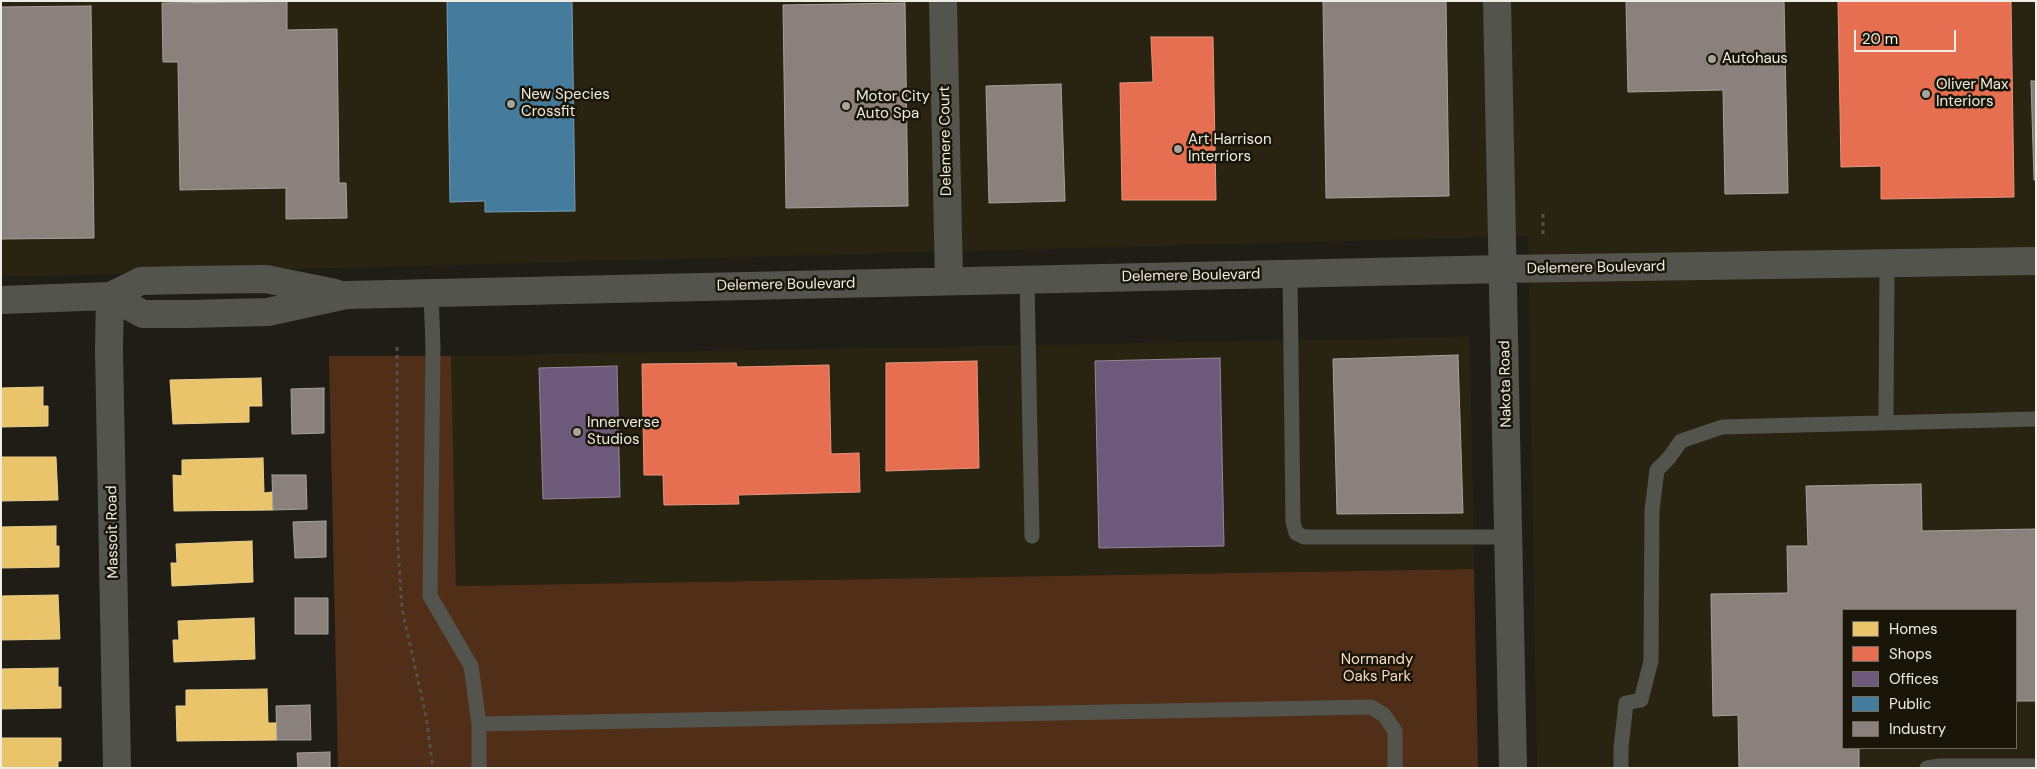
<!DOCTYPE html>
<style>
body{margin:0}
#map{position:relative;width:2037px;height:769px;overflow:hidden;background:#1f1d15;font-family:"DM Sans",sans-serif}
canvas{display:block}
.frame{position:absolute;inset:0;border:2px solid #eeece3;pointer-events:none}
.legend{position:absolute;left:1842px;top:609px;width:175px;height:140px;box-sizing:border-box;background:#191508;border:1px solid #6e6b60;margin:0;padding:6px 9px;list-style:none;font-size:15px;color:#eeece3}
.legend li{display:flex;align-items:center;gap:10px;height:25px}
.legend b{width:25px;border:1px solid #6e6b60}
.scale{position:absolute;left:1854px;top:30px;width:102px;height:22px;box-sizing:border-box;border:2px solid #eeece3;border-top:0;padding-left:6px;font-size:15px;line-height:18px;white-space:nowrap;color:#eeece3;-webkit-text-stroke:4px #191508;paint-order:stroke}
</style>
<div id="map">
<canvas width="2037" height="769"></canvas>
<div class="frame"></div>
<ul class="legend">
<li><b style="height:14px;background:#e9c46a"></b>Homes</li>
<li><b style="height:14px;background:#e76f51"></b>Shops</li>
<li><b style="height:14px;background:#6d597a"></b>Offices</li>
<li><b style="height:14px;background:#457b9d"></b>Public</li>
<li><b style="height:14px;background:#8a817c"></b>Industry</li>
</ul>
<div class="scale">20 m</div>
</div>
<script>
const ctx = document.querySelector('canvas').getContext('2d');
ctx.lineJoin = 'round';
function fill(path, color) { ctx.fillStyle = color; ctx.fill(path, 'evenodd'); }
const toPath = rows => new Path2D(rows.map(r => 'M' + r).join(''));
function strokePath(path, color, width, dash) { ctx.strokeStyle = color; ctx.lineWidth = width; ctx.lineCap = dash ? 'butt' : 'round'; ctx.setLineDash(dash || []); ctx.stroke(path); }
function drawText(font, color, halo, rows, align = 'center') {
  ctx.font = font + ' "DM Sans",sans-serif'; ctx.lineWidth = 5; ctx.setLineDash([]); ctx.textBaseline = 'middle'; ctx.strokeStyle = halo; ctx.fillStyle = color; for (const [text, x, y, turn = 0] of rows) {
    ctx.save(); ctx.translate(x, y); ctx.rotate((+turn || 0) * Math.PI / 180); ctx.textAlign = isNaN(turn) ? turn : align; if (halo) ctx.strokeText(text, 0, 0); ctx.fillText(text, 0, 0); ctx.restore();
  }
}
fill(toPath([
 [1,1,2036,1,2036,768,1537,768,1528,236,1,277],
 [1843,610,2016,610,2016,748,1843,748],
 [1470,337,1474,569,456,586,451,356]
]), '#292411');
fill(toPath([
 [329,356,451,356,456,586,1474,569,1478,768,338,768]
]), '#512e17');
const homes = toPath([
 [261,378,262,406,249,406,249,422,173,424,170,380,261,378],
 [43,387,43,406,48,406,48,426,1,427,1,388,43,387],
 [1,457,56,457,58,500,1,501,1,457],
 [263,458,264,493,272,492,273,510,174,511,173,475,182,476,182,460,263,458],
 [56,526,56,546,59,546,59,567,1,568,1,527,56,526],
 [252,541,253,582,172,586,171,563,177,563,176,544,252,541],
 [58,595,60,639,1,640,1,596,58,595],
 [254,618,255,659,174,662,173,640,179,640,178,621,254,618],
 [58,668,58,687,61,687,61,708,1,709,1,669,58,668],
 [267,689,268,723,276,723,277,740,177,741,176,706,186,706,186,690,267,689],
 [1,738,61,738,61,761,58,761,58,768,1,768,1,738]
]);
fill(homes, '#e9c46a');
strokePath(homes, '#ead08e', 1);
const shops = toPath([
 [1838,1,2011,1,2014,197,1881,199,1881,166,1841,167,1838,1],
 [1151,37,1213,37,1216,200,1122,200,1120,83,1153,82,1151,37],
 [977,361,979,468,886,471,886,363,977,361],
 [736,363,737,367,829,365,831,454,859,453,860,492,738,495,739,504,664,505,663,475,644,475,642,364,736,363]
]);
fill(shops, '#e76f51');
strokePath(shops, '#e9947d', 1);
const offices = toPath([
 [1220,358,1224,546,1099,548,1095,361,1220,358],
 [617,366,620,497,543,499,539,368,617,366]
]);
fill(offices, '#6d597a');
strokePath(offices, '#94859a', 1);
const public = toPath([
 [447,1,572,1,575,211,485,212,485,201,450,202,447,1]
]);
fill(public, '#457b9d');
strokePath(public, '#789db2', 1);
const industry = toPath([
 [192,1,295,1,192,3,192,1],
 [287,1,287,30,337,29,339,183,346,183,347,218,286,219,286,188,180,190,178,62,163,62,162,3,287,1],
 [1323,1,1446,1,1449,196,1326,198,1323,1],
 [1626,1,1784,1,1788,193,1725,194,1723,90,1628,92,1626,1],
 [905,3,908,206,786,208,783,5,905,3],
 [91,6,94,238,1,239,1,7,91,6],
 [2031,81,2036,81,2036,180,2034,180,2031,81],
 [1061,84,1065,201,989,203,986,86,1061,84],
 [1458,355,1463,513,1337,514,1333,359,1458,355],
 [324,388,324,433,292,434,291,389,324,388],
 [272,475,306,475,307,509,273,510,272,475],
 [1921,484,1922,531,2036,529,2036,701,2016,701,2016,610,1843,610,1843,748,1859,748,1859,768,1739,768,1738,715,1713,716,1711,594,1788,593,1787,546,1808,546,1806,486,1921,484],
 [326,521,326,557,295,558,293,522,326,521],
 [295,598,328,598,328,634,295,634,295,598],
 [310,705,311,740,277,740,276,706,310,705],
 [330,752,330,768,298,768,297,753,330,752]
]);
fill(industry, '#8a817c');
strokePath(industry, '#a8a19b', 1);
strokePath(toPath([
 [1543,214,1543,236],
 [397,347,397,531,402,609,426,716,433,768]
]), '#51514b', 3, [4, 4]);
strokePath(toPath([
 [1290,274,1293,522,1296,533,1304,537,1509,537],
 [1027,279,1032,536],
 [431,293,433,347,430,596,471,666,479,724,479,768],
 [1886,423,1887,264],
 [479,724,1371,707,1384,715,1395,731,1395,768],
 [1621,768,1621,748,1626,703,1641,700,1651,661,1652,510,1657,470,1669,458,1681,441,1722,427,2036,419],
 [1927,768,1940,766,2036,766]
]), '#54544e', 15);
strokePath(toPath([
 [943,1,949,281],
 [1497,1,1513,768],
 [110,296,143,314,187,314,268,312,346,295,1503,269,2036,261],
 [110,296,109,350,117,768],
 [1,300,110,296,141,281,186,280,266,279,335,293]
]), '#54544e', 28);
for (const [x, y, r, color] of [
 [1712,59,5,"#a6a49b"],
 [1926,94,5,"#a6a49b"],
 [511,104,5,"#a6a49b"],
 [846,106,5,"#a6a49b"],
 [1178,149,5,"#a6a49b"],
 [577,432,5,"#a6a49b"]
]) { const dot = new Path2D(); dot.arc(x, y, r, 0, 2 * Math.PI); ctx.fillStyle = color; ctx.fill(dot); strokePath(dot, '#191508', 2); }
drawText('15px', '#eeece3', '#191508', [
 ["Autohaus",1722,59],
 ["Oliver Max",1936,85],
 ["Interiors",1936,102],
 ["New Species",521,95],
 ["Crossfit",521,112],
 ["Motor City",856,97],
 ["Auto Spa",856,114],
 ["Art Harrison",1188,140],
 ["Interriors",1188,157],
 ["Innerverse",587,423],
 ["Studios",587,440]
], 'left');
drawText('15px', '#eeece3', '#191508', [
 ["Delemere Court",946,141,-91],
 ["Delemere Boulevard",1596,268,-1],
 ["Delemere Boulevard",1191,276,-1],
 ["Delemere Boulevard",786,285,-1],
 ["Nakota Road",1506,384,-91],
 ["Massoit Road",113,532,-91]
]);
drawText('15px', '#f7dac9', '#191508', [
 ["Normandy",1377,660],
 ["Oaks Park",1377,677]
]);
</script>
